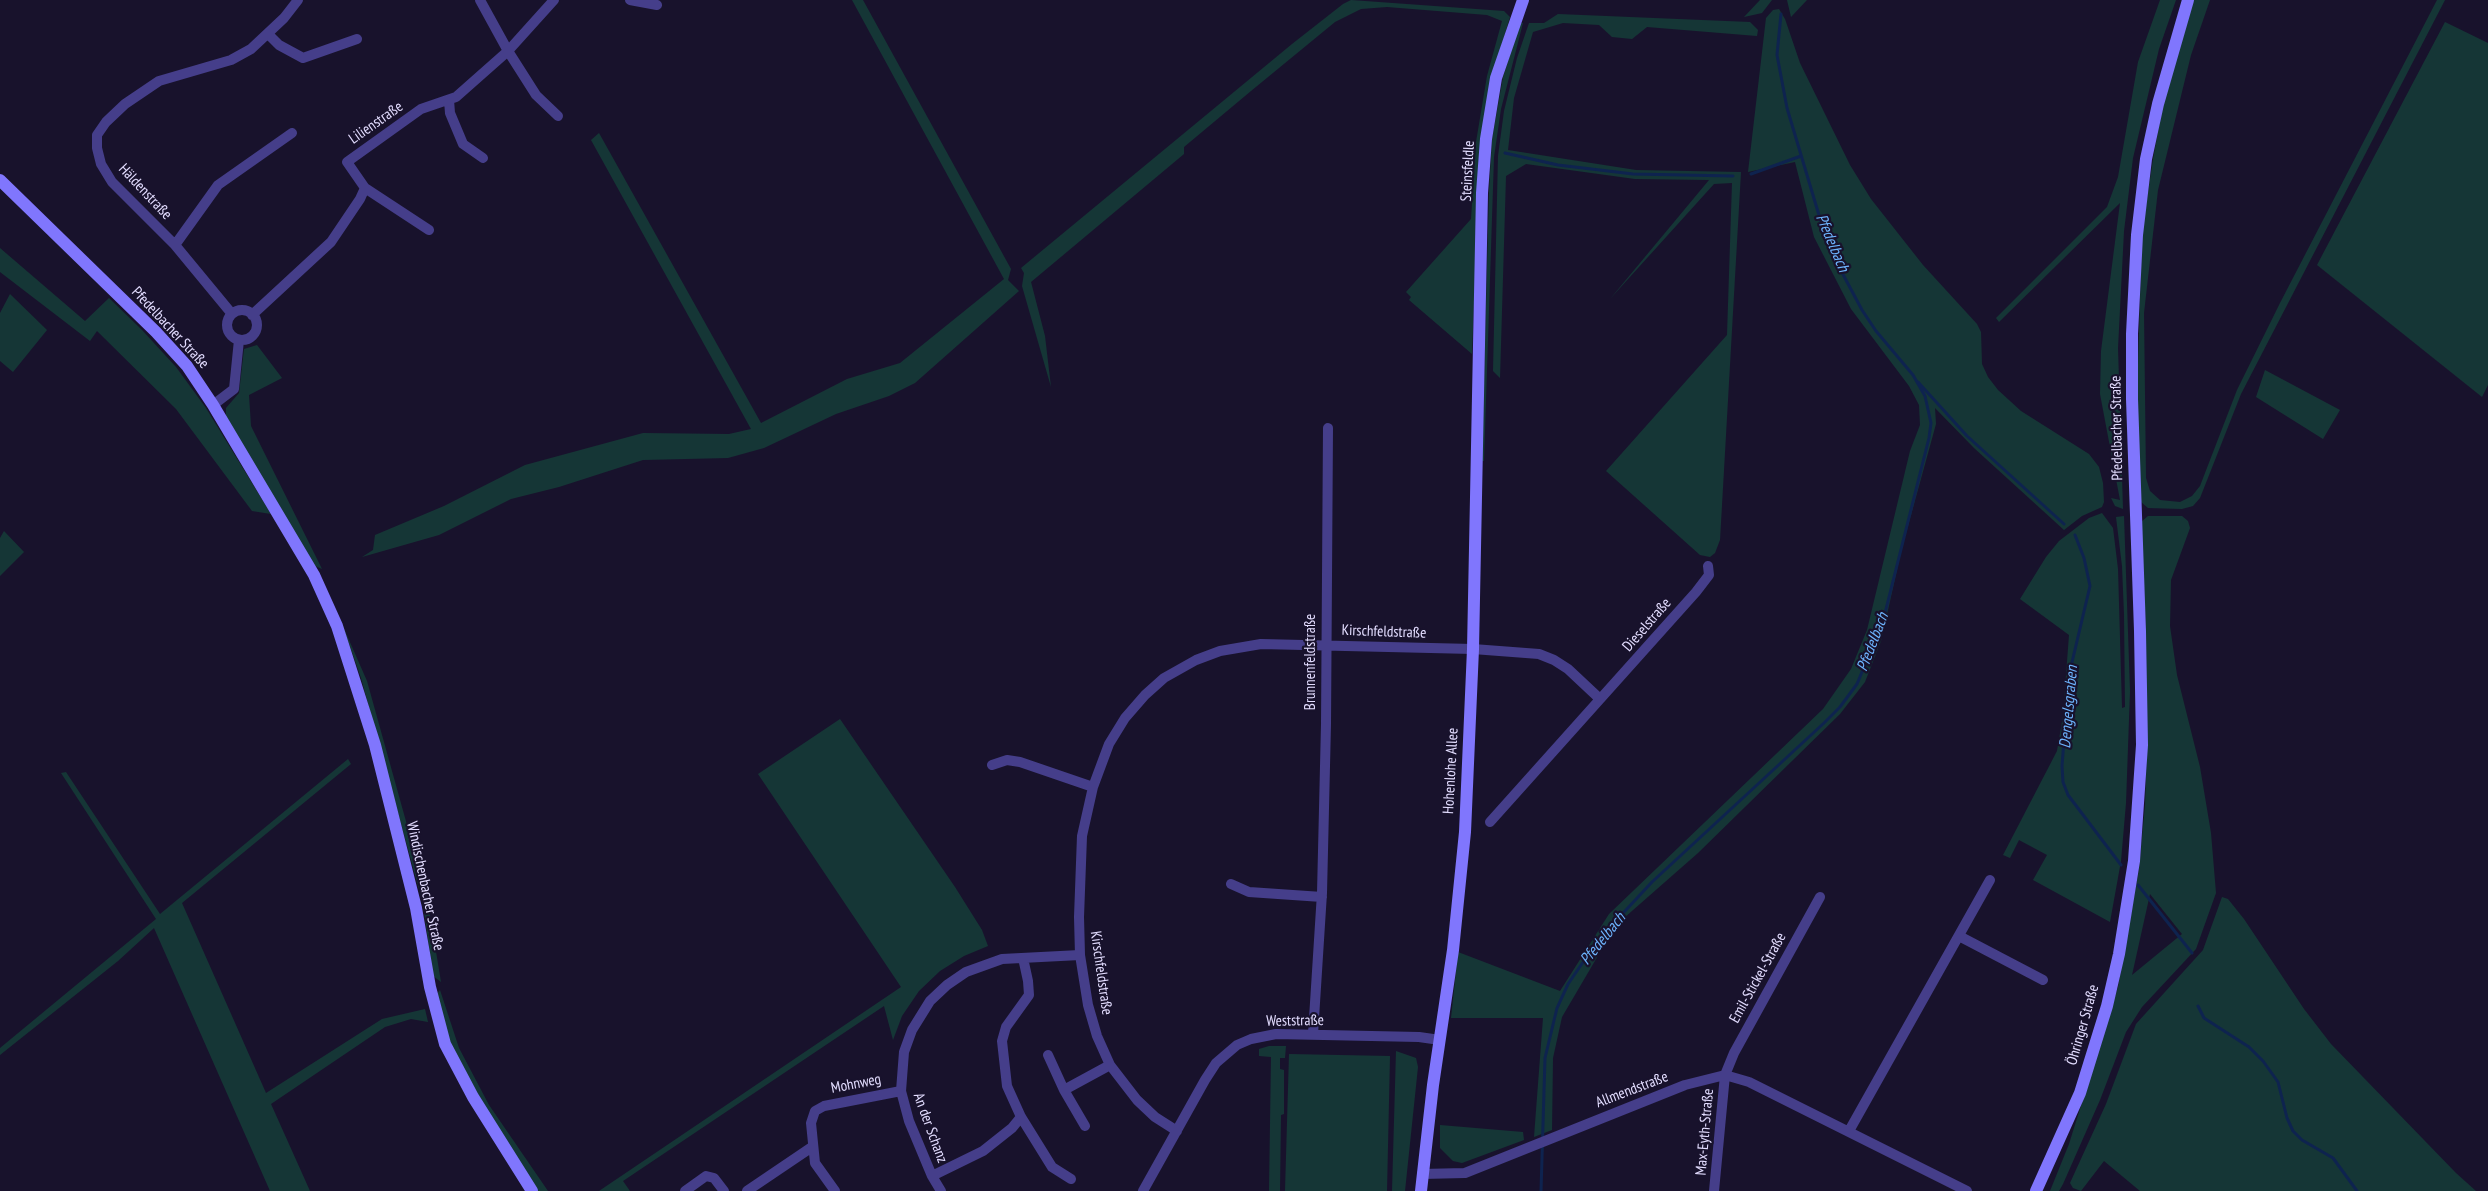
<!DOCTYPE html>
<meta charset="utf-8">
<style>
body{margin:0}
canvas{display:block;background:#18122c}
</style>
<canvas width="2488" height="1191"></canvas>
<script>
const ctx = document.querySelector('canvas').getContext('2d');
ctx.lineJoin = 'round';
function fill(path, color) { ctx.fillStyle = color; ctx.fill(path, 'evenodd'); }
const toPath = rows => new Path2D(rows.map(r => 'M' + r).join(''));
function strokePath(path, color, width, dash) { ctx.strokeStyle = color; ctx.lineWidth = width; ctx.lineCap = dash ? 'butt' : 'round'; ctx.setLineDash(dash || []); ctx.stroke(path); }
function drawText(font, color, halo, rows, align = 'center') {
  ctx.font = font + ' "PT Sans Narrow",sans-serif'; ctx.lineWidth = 4.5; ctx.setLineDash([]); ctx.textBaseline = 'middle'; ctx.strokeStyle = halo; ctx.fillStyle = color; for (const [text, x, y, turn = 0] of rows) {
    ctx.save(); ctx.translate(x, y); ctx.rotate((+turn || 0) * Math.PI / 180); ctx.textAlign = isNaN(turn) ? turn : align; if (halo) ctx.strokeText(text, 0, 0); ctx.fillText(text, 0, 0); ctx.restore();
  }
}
fill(toPath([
 [852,0,863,0,1011,269,1008,280,1019,291,915,383,889,396,836,414,764,448,728,458,643,460,559,487,511,499,439,535,362,557,373,550,375,535,444,506,525,465,643,433,729,434,751,429,591,140,599,133,761,423,847,379,900,363,1004,279],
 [1351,0,1504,11,1510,17,1492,77,1477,226,1472,354,1409,300,1411,297,1406,292,1471,219,1476,142,1487,76,1502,21,1487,15,1387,7,1361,9,1335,22,1251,91,1184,147,1184,154,1031,282,1045,336,1051,387,1022,286,1024,273,1021,268,1292,44,1343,4],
 [1760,0,1772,0,1762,13,1744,17],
 [1787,0,1807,0,1791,17],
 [2160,0,2176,0,2159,49,2133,158,2124,231,2118,348,2123,509,2115,506,2111,498,2120,500,2100,394,2101,351,2120,203,1999,322,1996,318,2107,207,2118,177,2138,62],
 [2194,0,2210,0,2191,55,2158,190,2144,313,2146,478,2150,491,2160,500,2180,502,2192,496,2200,486,2237,390,2280,303,2437,0,2445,0,2241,394,2200,498,2193,506,2182,509,2148,508,2141,502,2137,397,2142,233,2153,159,2163,105,2176,53],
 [1779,9,1785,19,1800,63,1850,165,1871,199,1923,265,1977,324,1981,332,1982,364,1988,377,1998,390,2021,411,2089,454,2099,467,2103,483,2104,502,2102,507,2082,516,2064,530,1974,448,1935,408,1936,424,1902,548,1881,641,1865,682,1840,714,1698,853,1616,925,1562,1017,1553,1058,1552,1130,1534,1137,1543,1018,1451,1018,1458,952,1560,991,1609,914,1823,709,1851,669,1867,630,1910,451,1920,425,1919,405,1909,386,1851,309,1814,237,1795,162,1748,172,1766,18,1773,10],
 [1558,14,1750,22,1758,30,1757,36,1647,27,1632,39,1612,37,1599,25,1563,23,1533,32,1514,98,1508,150,1636,170,1741,172,1720,540,1715,553,1710,557,1700,555,1606,471,1727,335,1732,183,1714,184,1610,299,1709,180,1635,179,1526,164,1506,176,1500,378,1493,371,1498,156,1504,111,1517,58,1529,23,1544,23],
 [2445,22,2488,43,2488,385,2482,397,2317,265],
 [1520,23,1523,23,1501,109,1494,157,1484,461,1482,461,1489,191,1492,139,1503,77],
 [0,248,85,321,109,298,142,330,176,367,206,408,271,514,252,511,176,409,97,331,90,341,0,272],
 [10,294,47,330,13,372,0,361,0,313],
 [257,345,282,378,249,395,251,426,322,569,313,565,226,417,226,408,239,393,244,349],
 [2265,370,2340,410,2323,439,2256,397],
 [2102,513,2113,528,2118,569,2122,708,2125,707,2124,614,2122,566,2116,517,2124,516,2130,691,2126,803,2121,861,2110,922,2033,880,2047,855,2019,840,2010,858,2003,855,2057,751,2063,716,2069,635,2020,599,2046,557,2059,541,2089,518],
 [2148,516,2182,516,2188,521,2190,528,2171,580,2170,626,2177,675,2200,767,2211,833,2216,893,2196,949,2142,1007,2126,1032,2100,1100,2063,1184,2059,1191,2050,1191,2069,1144,2118,987,2139,869,2145,805,2147,747,2146,629,2141,522],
 [2150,894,2182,934,2132,975],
 [4,531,24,552,0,576,0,538],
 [342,624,367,681,427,897,441,982,433,976,423,904,361,678],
 [840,719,955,887,982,930,988,946,964,956,940,971,919,991,902,1016,893,1040,884,1006,623,1181,630,1191,599,1191,901,987,758,774],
 [348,759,351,764,182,903,266,1093,382,1019,425,1009,428,1022,411,1019,385,1027,271,1104,310,1191,270,1191,154,928,118,961,0,1055,0,1048,156,919,61,773,66,772,160,914],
 [2222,897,2228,899,2244,919,2304,1009,2331,1044,2456,1173,2476,1191,2140,1191,2104,1161,2081,1191,2073,1188,2070,1183,2106,1104,2136,1024,2203,950],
 [440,990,459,1048,489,1105,548,1191,537,1191,464,1074,449,1040,437,994],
 [1269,1046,1286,1046,1285,1058,1280,1058,1280,1069,1284,1070,1284,1114,1281,1115,1280,1191,1269,1191,1271,1057,1259,1056,1259,1049],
 [1396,1051,1416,1058,1418,1067,1405,1191,1392,1191],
 [1289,1054,1390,1056,1387,1191,1285,1191],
 [1440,1125,1523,1132,1524,1140,1462,1163,1453,1161,1440,1148]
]), '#153636');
strokePath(toPath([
 [1505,153,1558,165,1633,174,1733,176],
 [1751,174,1801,156],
 [1918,382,1967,436,2064,524],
 [2075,535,2084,558,2090,586,2069,675,2062,766,2063,782,2068,795,2121,865],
 [2138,885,2192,953],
 [2198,1006,2204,1018,2249,1047,2263,1061,2278,1082,2287,1118,2293,1131,2302,1140,2333,1158,2357,1191],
 [1541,1191,1545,1058,1557,1008,1568,984,1599,939,1652,882,1824,723,1840,707,1857,684,1883,621,1929,438,1931,423,1925,396,1913,375,1876,331,1862,310,1838,265,1824,232,1787,108,1777,55,1781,14]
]), '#0e234f', 3);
strokePath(toPath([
 [480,0,508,51,536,95,558,116],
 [630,0,657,5],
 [268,34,279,45,303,58,357,39],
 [449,100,450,113,463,144,483,158],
 [365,188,429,230],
 [175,245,218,185,292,133],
 '227 325a15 15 0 1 1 30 0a15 15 0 1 1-30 0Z',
 [232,314,175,245,112,182,101,164,97,148,97,135,106,122,125,104,159,81,231,60,251,49,284,18,298,0],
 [252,315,331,242,360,199,365,188,347,162,421,109,456,97,508,51,554,0],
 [213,405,234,389,239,340],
 [992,765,1007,760,1020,762,1093,787],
 [1490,822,1696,592,1709,575,1708,566],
 [1231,884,1249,892,1322,897],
 [1959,936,2043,980],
 [1023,958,1028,981,1029,995,1006,1027,1002,1041,1007,1086,1021,1117,1052,1167,1071,1179],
 [1313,1034,1322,893,1326,724,1328,428],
 [1048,1055,1064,1090,1110,1065],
 [1064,1090,1085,1126],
 [1177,1131,1155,1117,1137,1100,1110,1065,1097,1036,1088,1005,1080,955,1079,917,1082,836,1093,787,1109,744,1125,718,1145,695,1164,678,1196,660,1220,651,1261,644,1473,649,1539,654,1554,660,1568,669,1600,699],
 [1849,1131,1990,880],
 [1422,1174,1465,1173,1685,1085,1725,1075,1749,1082,1967,1191],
 [932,1176,983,1151,1012,1128,1021,1117],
 [685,1191,706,1176,714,1178,724,1191],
 [747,1191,812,1147],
 [835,1191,815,1163,811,1123,815,1111,824,1106,901,1091],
 [941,1191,932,1176,909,1121,901,1091,904,1052,912,1030,930,1001,947,985,966,972,1002,959,1080,955],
 [1143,1191,1205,1080,1216,1063,1237,1045,1251,1039,1276,1034,1419,1037,1440,1040],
 [1714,1191,1725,1075,1734,1053,1820,897]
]), '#453e8a', 10);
strokePath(toPath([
 [0,180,156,332,187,366,213,405,314,575,337,626,375,745,416,908,430,987,445,1044,473,1097,532,1191],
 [1421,1191,1433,1085,1453,950,1465,832,1473,649,1482,193,1486,139,1496,78,1523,0],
 [2036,1191,2080,1093,2107,1006,2119,954,2134,861,2142,745,2140,631,2132,399,2132,334,2137,235,2146,159,2158,104,2188,0]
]), '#8076fd', 12);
drawText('15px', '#e3ddff', '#18122c', [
 ["Lilienstraße",376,123,-35],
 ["Steinsfeldle",1468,171,-87],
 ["Häldenstraße",145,192,47],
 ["Pfedelbacher Straße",170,328,47],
 ["Pfedelbacher Straße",2117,428,-91],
 ["Dieselstraße",1647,625,-49],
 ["Kirschfeldstraße",1384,632,2],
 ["Brunnenfeldstraße",1311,662,-90],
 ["Hohenlohe Allee",1451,771,-87],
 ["Windischenbacher Straße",425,886,78],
 ["Kirschfeldstraße",1101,973,82],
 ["Emil-Stickel-Straße",1758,978,-61],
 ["Weststraße",1295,1021,-1],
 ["Öhringer Straße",2083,1025,-74],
 ["Mohnweg",856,1084,-11],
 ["Allmendstraße",1632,1090,-21],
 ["An der Schanz",930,1128,70],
 ["Max-Eyth-Straße",1705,1132,-85]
]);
drawText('italic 16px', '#6db3fd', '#18122c', [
 ["Pfedelbach",1832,243,67],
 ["Pfedelbach",1873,642,-69],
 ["Dengelsgraben",2069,707,-85],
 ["Pfedelbach",1603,939,-51]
]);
</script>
